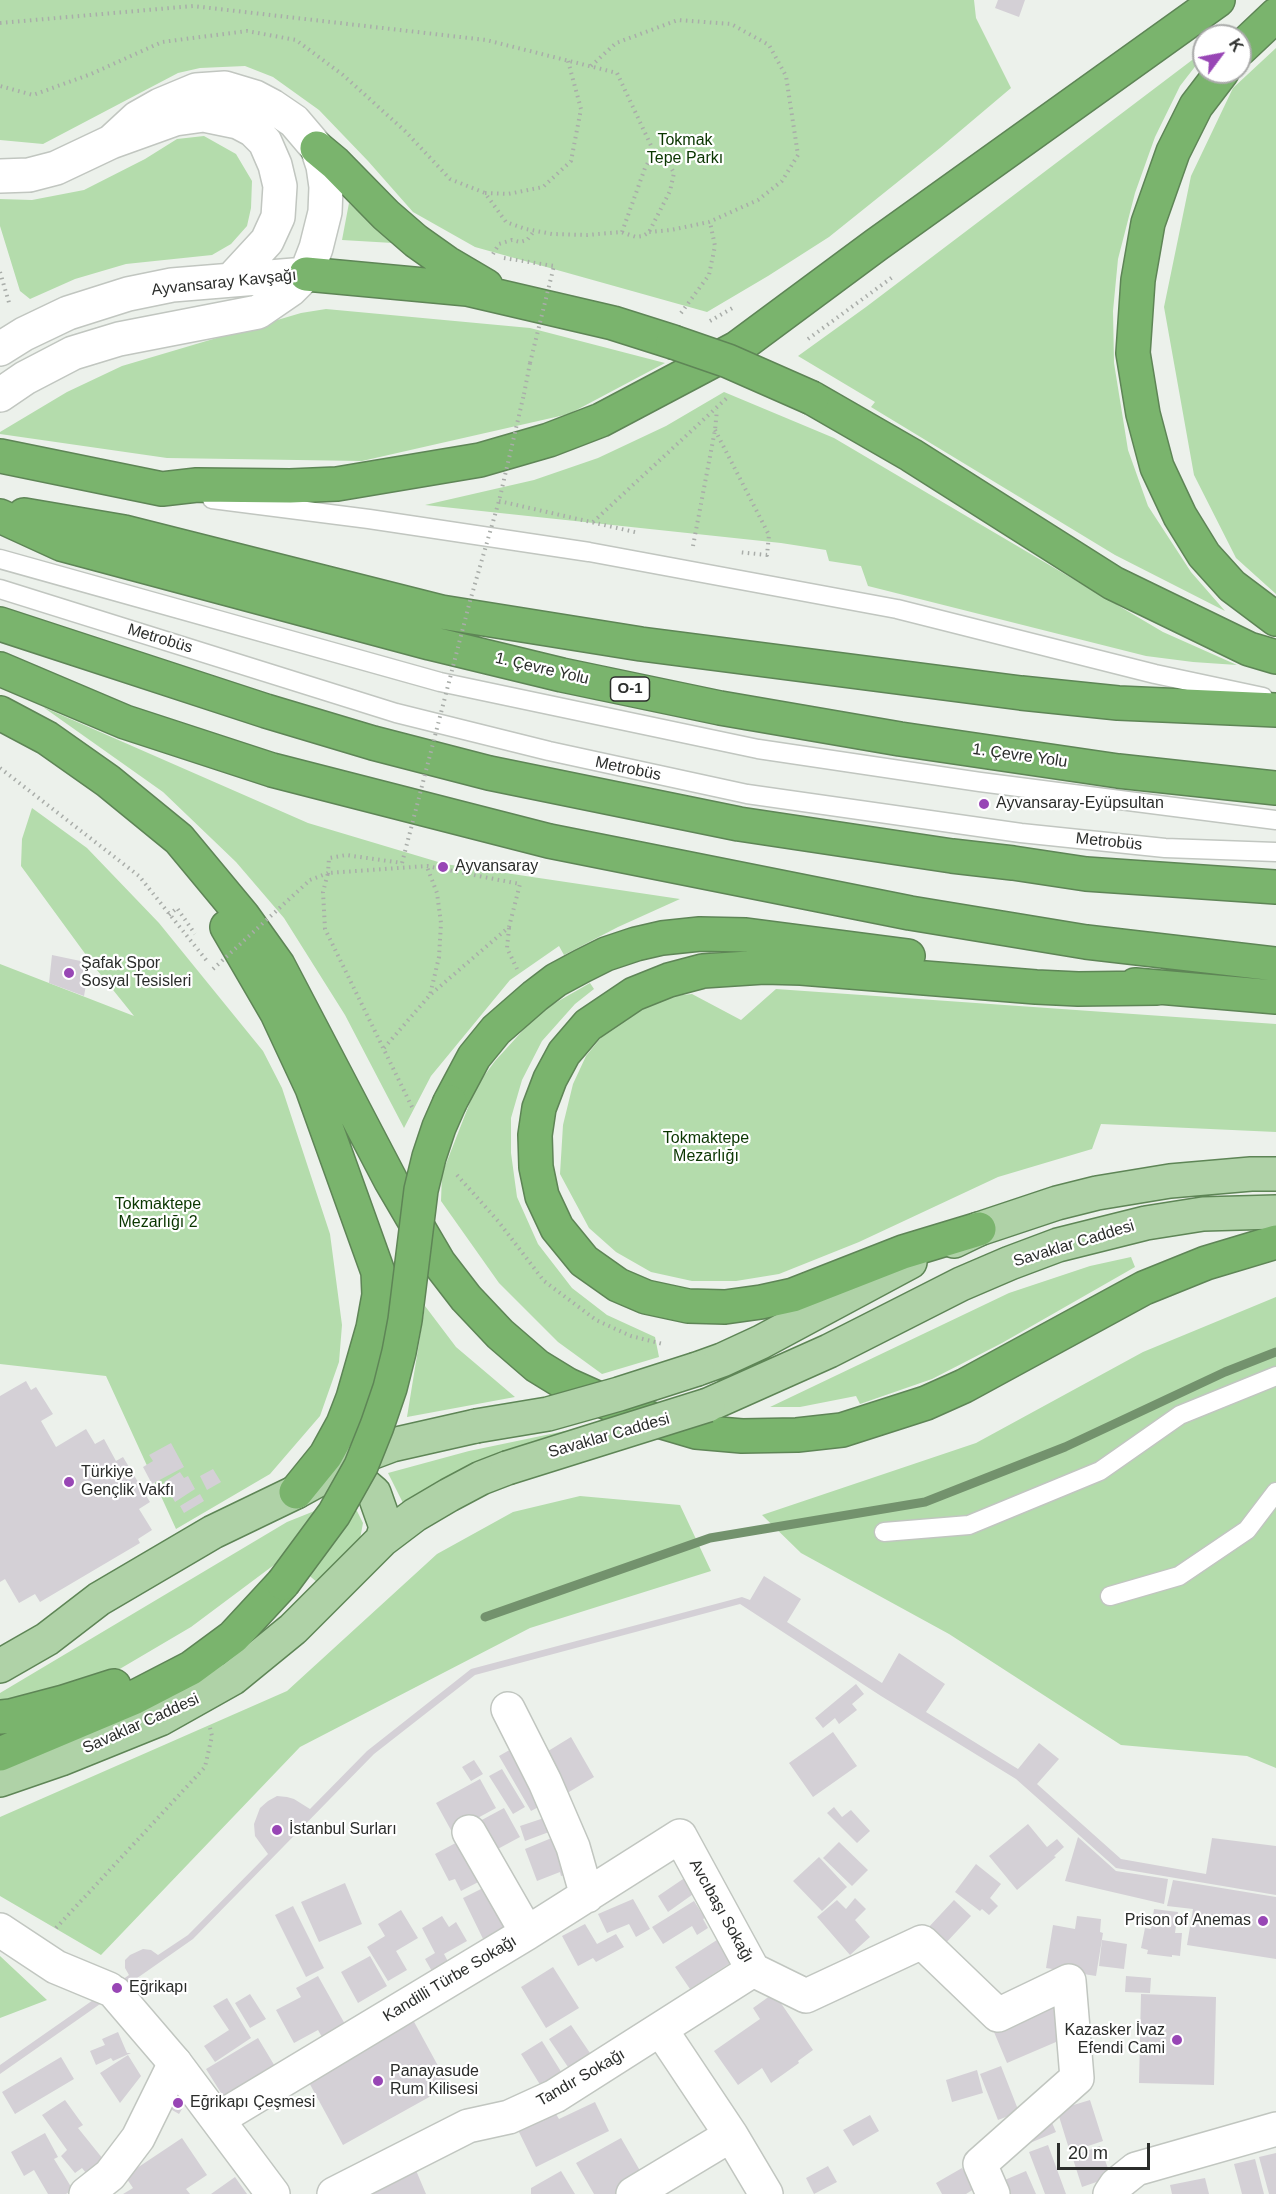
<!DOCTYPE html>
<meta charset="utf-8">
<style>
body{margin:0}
#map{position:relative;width:1276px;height:2194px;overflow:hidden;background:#ecf1eb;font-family:Helvetica,sans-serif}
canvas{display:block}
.north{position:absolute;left:1192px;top:24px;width:60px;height:60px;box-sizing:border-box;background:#fff;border:2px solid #aaabaa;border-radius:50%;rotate:58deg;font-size:16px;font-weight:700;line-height:24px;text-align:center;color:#2b2d2b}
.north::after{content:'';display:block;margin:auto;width:21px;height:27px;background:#9846b5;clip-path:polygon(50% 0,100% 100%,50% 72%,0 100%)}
.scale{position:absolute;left:1057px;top:2143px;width:93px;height:27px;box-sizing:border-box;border:3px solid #2b2d2b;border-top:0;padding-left:8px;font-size:18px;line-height:21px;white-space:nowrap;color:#2b2d2b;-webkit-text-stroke:4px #fff;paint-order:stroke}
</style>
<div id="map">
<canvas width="1276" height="2194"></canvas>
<div class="north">K</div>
<div class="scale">20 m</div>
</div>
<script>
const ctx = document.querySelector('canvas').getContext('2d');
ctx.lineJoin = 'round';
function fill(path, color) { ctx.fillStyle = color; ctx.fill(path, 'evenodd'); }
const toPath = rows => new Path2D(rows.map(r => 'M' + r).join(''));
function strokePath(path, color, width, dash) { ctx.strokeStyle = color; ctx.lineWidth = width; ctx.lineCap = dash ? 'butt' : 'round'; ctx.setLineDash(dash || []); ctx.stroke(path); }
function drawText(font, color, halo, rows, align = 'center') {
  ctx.font = font + ' Helvetica,sans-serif'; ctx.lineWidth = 4.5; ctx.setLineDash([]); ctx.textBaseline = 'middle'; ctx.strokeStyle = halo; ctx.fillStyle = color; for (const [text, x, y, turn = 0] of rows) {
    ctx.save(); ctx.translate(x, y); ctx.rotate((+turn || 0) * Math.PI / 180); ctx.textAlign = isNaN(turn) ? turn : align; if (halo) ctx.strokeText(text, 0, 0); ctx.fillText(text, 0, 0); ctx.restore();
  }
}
fill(toPath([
 [0,0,974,0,976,18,1011,88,940,148,829,237,768,276,707,312,475,247,413,212,368,161,319,110,273,77,245,66,200,68,178,73,43,144,0,140],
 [1276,48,1276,594,1236,558,1194,475,1164,307,1191,176,1233,88],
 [1204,51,1204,55,1180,86,1155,137,1135,193,1118,259,1113,311,1114,363,1128,450,1148,506,1191,572,1225,611,1115,555,871,407,875,402,798,356,866,307],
 [204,136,236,154,252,181,251,208,247,226,231,244,212,255,126,264,75,279,30,299,20,291,0,226,0,199,32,200,84,190,145,159,177,139],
 [349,203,393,243,342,240],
 [326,309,530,328,665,363,569,414,362,461,167,458,0,434,0,432,67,392,122,366,301,313],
 [724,392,834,438,1163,632,1237,665,1193,662,1146,656,868,586,861,566,829,561,826,550,781,543,425,505,534,480,598,458,666,426],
 [43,707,308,823,445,864,680,899,618,927,564,955,559,946,510,980,431,1076,404,1128,345,1015,284,918,236,862,163,792],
 [32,808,87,848,159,923,263,1051,282,1088,330,1234,342,1325,339,1362,320,1416,270,1474,176,1529,106,1376,0,1364,0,964,134,1016,97,970,21,866,22,839],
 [590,983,594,989,575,1004,542,1041,522,1080,511,1118,511,1153,517,1197,538,1244,572,1288,607,1315,655,1337,659,1357,602,1374,558,1342,499,1283,441,1201,442,1174,476,1087,495,1061,526,1027,548,1007],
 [776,989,1276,1024,1276,1132,1101,1124,1092,1149,998,1177,859,1242,779,1274,736,1281,692,1281,651,1272,616,1252,589,1228,560,1174,563,1125,573,1084,586,1056,604,1034,627,1016,664,997,692,994,741,1020],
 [1131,1257,1135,1267,1002,1343,932,1379,860,1404,856,1396,800,1407,770,1407,1009,1293,1090,1266],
 [1276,1297,1276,1768,1247,1756,1121,1745,949,1634,801,1553,762,1515,976,1443,1143,1352],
 [425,1306,456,1347,515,1397,407,1417],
 [565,1431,568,1437,406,1509,388,1473,469,1451],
 [580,1496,680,1505,711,1571,530,1628,300,1747,101,1955,0,1896,0,1817,287,1691,437,1554,513,1512],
 [345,1505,357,1511,363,1523,360,1539,318,1583,286,1556,191,1627,118,1670,0,1705,0,1693,287,1522,317,1510],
 [0,1956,47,2000,0,2018]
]), '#b4dcac');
strokePath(toPath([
 [485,1617,710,1538,925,1502,1065,1447,1225,1372,1276,1352]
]), '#73926d', 9);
fill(toPath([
 [998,0,1025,0,1019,17,995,8],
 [52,955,90,963,84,996,49,983],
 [26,1381,31,1390,36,1387,53,1414,41,1421,56,1447,86,1429,95,1444,104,1439,116,1461,123,1457,150,1502,139,1509,152,1530,138,1539,140,1543,40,1602,35,1594,19,1603,5,1579,0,1582,0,1396],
 [171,1443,184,1467,152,1484,143,1467,153,1461,149,1455],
 [213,1469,221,1482,207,1490,200,1476],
 [180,1472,184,1478,188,1476,195,1489,175,1502,164,1482],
 [200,1494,204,1501,184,1513,180,1506],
 [764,1576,801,1599,787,1622,882,1683,899,1653,945,1684,926,1712,1018,1769,1039,1743,1059,1759,1037,1784,1121,1859,1206,1874,1212,1838,1276,1846,1276,1895,1116,1868,1016,1779,881,1696,740,1604,475,1675,374,1754,193,1939,0,2074,0,2065,129,1975,125,1968,125,1960,130,1955,143,1949,151,1950,158,1955,188,1935,268,1854,255,1836,254,1824,260,1808,268,1801,277,1796,287,1797,294,1799,310,1809,367,1751,471,1669,742,1597,750,1600],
 [856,1684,864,1694,852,1704,857,1710,839,1724,835,1718,823,1728,815,1718],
 [833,1732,857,1766,813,1797,789,1763],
 [571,1737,594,1777,564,1795,540,1756],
 [513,1748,546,1803,531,1811,499,1756],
 [474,1760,483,1774,471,1781,462,1767],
 [502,1769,525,1807,513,1814,489,1776],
 [480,1779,496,1808,452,1832,436,1803],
 [834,1807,842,1817,851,1810,870,1831,857,1843,827,1813],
 [504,1808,520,1837,494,1851,478,1822],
 [544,1818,549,1832,525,1841,520,1826],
 [1028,1824,1047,1847,1057,1839,1064,1847,1054,1856,1056,1857,1017,1890,989,1856],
 [554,1837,580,1870,561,1876,560,1872,537,1881,525,1849],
 [1078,1837,1116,1871,1168,1879,1164,1904,1065,1881],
 [465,1838,486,1878,461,1891,455,1879,449,1881,435,1854],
 [839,1842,868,1870,852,1886,823,1858],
 [819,1857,847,1887,822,1911,793,1881],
 [976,1864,1001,1884,990,1898,998,1906,989,1915,982,1909,980,1911,955,1892],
 [686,1877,696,1892,668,1912,658,1896],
 [1173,1880,1276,1897,1276,1959,1187,1945,1193,1909,1167,1906],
 [345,1883,362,1924,319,1942,301,1902],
 [489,1885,514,1934,487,1947,463,1898],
 [855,1898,866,1909,855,1920,870,1937,850,1955,817,1917,837,1900,846,1909],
 [633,1899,650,1929,636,1937,629,1924,607,1933,598,1914],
 [954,1900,971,1916,944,1945,927,1929],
 [694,1901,705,1918,703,1919,708,1928,697,1935,692,1926,663,1944,652,1927],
 [293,1906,324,1968,306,1977,275,1915],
 [1154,1909,1178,1912,1175,1933,1182,1933,1180,1956,1172,1955,1172,1957,1147,1954,1148,1950,1141,1948,1145,1928,1151,1929],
 [401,1910,418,1938,396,1951,407,1970,388,1981,367,1947,385,1936,378,1924],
 [442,1916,449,1927,456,1922,467,1941,444,1954,453,1971,437,1980,425,1959,435,1953,422,1928],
 [1077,1916,1101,1919,1100,1932,1103,1933,1096,1976,1046,1968,1053,1925,1075,1929],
 [585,1924,597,1944,616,1934,624,1947,596,1962,593,1958,578,1966,562,1936],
 [720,1938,735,1960,690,1989,675,1967],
 [1102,1940,1127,1944,1124,1969,1099,1966],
 [370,1956,387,1986,358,2003,341,1972],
 [553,1967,579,2008,546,2028,521,1987],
 [318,1976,350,2033,327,2046,318,2030,294,2043,276,2010,301,1997,296,1988],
 [1126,1976,1151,1978,1150,1993,1125,1992],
 [774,1993,813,2050,798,2061,799,2063,771,2083,762,2068,738,2085,714,2051,760,2019,753,2008],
 [250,1994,266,2019,250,2028,235,2003],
 [1141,1994,1216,1997,1214,2085,1139,2083],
 [227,1998,251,2038,215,2062,204,2046,229,2030,213,2006],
 [1057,2005,1070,2036,1007,2063,994,2032],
 [412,2018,449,2086,343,2145,306,2077],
 [571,2025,590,2053,568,2067,549,2039],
 [118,2032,127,2053,131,2053,113,2061,111,2058,96,2065,90,2051,105,2045,102,2039],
 [258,2038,279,2073,228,2104,206,2069],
 [542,2041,565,2078,544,2091,521,2054],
 [128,2055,141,2076,120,2103,100,2073],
 [61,2057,74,2079,15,2114,2,2092],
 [1001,2066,1019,2112,998,2120,980,2074],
 [977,2070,983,2093,952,2102,946,2080],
 [176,2092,188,2099,179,2114,167,2107],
 [65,2100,83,2125,78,2128,103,2159,86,2173,82,2168,75,2173,61,2156,67,2150,42,2115],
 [1090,2100,1103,2141,1070,2152,1057,2110],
 [595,2102,609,2131,536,2167,517,2128,553,2109,559,2119],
 [870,2115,879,2131,853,2146,843,2130],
 [1050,2118,1056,2132,1030,2143,1024,2128],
 [45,2133,58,2157,54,2159,73,2190,66,2194,48,2194,34,2170,24,2176,11,2152],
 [182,2138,207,2175,186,2189,190,2194,123,2194,133,2188,125,2176],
 [621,2138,646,2181,624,2194,594,2194,576,2163],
 [1048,2145,1066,2194,1045,2194,1029,2152],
 [1100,2146,1111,2177,1082,2187,1072,2156],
 [1276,2153,1276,2194,1269,2194,1259,2157],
 [1255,2159,1264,2194,1242,2194,1234,2164],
 [828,2166,837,2182,814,2194,806,2178],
 [415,2168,426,2194,368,2194],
 [962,2168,974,2189,966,2194,942,2194,936,2183],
 [561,2171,575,2194,531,2194,531,2188],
 [1026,2171,1036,2194,1006,2194,1000,2182],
 [235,2177,247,2194,211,2194],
 [1205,2178,1209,2194,1172,2194,1170,2185]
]), '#d4d0d6');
const lane = toPath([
 [212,499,369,519,589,552,897,609,1155,674,1263,697],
 [0,559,440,682,758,749,980,782,1276,820],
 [0,589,396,713,549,751,747,794,1021,833,1165,848,1276,852],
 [884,1532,969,1525,1100,1471,1180,1415,1276,1376],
 [1110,1596,1179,1576,1247,1530,1276,1492]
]);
const street = toPath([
 [508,1709,545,1782,573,1847,587,1896],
 [469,1832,527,1933],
 [661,2030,731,2135,766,2194],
 [218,2119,527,1933,680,1836,753,1970,806,1996,922,1942,998,2015,1069,1981,1077,2078,980,2164,993,2194],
 [86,2194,110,2175,138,2138,175,2063],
 [334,2194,468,2126,509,2117,555,2096,753,1970],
 [633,2194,731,2135]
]);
const secondary = toPath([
 [0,176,29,175,56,168,111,142,175,119,204,115,238,122,253,130,265,142,275,165,280,186,278,217,267,241,231,280],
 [0,349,24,334,68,313,128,294,172,285,306,274],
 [0,395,25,378,73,353,119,339,258,312,290,290,306,274,316,248,325,212,326,187,323,166,317,148,294,121,272,106,255,97,225,88,196,90,160,105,137,118,111,142],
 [0,1930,56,1967,109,1989],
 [115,1993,175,2063,273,2194],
 [1110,2194,1116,2185,1136,2169,1276,2129]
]);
const primary = toPath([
 [954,1241,979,1229,1057,1203,1097,1193,1170,1181,1251,1174,1276,1174],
 [697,1369,722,1360,761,1342,910,1262],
 [708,1405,829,1351,961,1284,1010,1263,1058,1245,1146,1223,1203,1214,1276,1212],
 [338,1469,360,1481,374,1493,386,1527,382,1540],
 [0,1666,47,1639,99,1599,213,1532,296,1492,360,1457,392,1445,476,1426],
 [0,1780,61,1759,160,1719,233,1678,293,1629,382,1540,415,1515,449,1495,481,1478,507,1468]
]);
const highway = toPath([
 [1240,49,1276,15],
 [1222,72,1196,106,1173,152,1148,223,1138,280,1133,353,1143,414,1157,467,1180,516,1204,555,1232,586,1276,619],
 [317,148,335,163,386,215,416,241,447,263,486,286],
 [306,274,467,289,613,323,673,342],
 [812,398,911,455,1113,583,1249,649,1276,657],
 [0,456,162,489,197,485,290,486,337,484,480,460,549,440,601,420,737,348,876,245,1218,0],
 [24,515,124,532,441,612,641,644,1021,693,1118,703,1276,710],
 [0,516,61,544,430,643,562,675,720,708,900,739,1118,771,1276,788],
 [0,624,266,711,373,743,489,773,739,824,952,856,1013,863,1086,874,1276,887],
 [0,669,125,722,272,770,549,841,910,913,1086,942,1276,964],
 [0,713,47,738,108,781,179,839,243,916,278,965,391,1181,439,1263,466,1298,500,1334,537,1366,568,1385,628,1412,696,1432,742,1436,797,1435,842,1430,926,1403,964,1386,1144,1288,1206,1263,1276,1242],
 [227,927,277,1013,312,1088,378,1272,379,1295,373,1328,353,1398,343,1424,326,1455,296,1492],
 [1135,985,1276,997],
 [450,1102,474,1057,496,1030,535,996,556,980,582,966,606,954,636,944,662,938,700,934,746,935,908,956],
 [979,1229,903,1252,793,1295,761,1302,725,1307,688,1306,646,1297,618,1285,584,1261,557,1228,542,1196,536,1167,535,1135,539,1108,550,1079,564,1053,588,1025,634,994,669,980,703,971,764,967,801,968,1036,987,1078,989,1157,988],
 [0,1717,11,1716,64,1702,114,1686],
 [0,1754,133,1698,191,1668,233,1637,283,1583]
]);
strokePath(lane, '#c1c6c0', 21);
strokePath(street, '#c1c6c0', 36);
strokePath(secondary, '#c1c6c0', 36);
strokePath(primary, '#5e8556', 36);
strokePath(highway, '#5e8556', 36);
strokePath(toPath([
 [0,23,193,6,486,40,617,73,654,152,664,155,674,173,670,191,649,232,643,236,636,237,621,232,587,235,552,234,526,229,506,222,485,193,450,179,405,131,343,75,296,40,247,31,162,42,91,74,33,95,0,86],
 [591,66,616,43,678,20,731,24,769,45,786,76,798,155,782,181,758,200,709,222,671,230,649,232],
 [485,193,508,194,543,187,571,161,581,109,568,61],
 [622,232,645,168,654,152],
 [493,254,499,244,512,240,520,242,527,240,535,230],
 [504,258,554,266],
 [0,272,10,306],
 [681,313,709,275,715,246,710,222],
 [710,321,734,307],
 [808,339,894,276],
 [524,394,530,363],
 [715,430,769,535,767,555,738,552],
 [499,501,639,533],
 [593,522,729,396],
 [693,546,715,430,717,410],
 [0,768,139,876,207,961],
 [310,880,328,873,329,858,346,855,402,863],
 [169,915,177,908,195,934],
 [509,928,507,948,517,969],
 [384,1048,430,995,439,957,441,923,437,893,427,867],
 [412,1107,325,929,323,892,328,873,427,866,520,884,509,927,430,995],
 [457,1175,498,1221,544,1281,596,1320,631,1336,663,1344],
 [56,1928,205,1767,212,1736,210,1728]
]), '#a9ada9', 4, [1.5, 4.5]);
strokePath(lane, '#fff', 18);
strokePath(street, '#fff', 33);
strokePath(secondary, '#fff', 33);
strokePath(primary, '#afd2a7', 33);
strokePath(highway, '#7ab46d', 33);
const primaryBridge = toPath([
 [476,1426,548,1414,619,1394,697,1369],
 [507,1468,708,1405]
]);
const highwayBridge = toPath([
 [673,342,728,361,812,398],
 [283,1583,334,1514,361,1466,377,1426,390,1388,399,1352,405,1320,421,1190,429,1157,439,1127,450,1102]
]);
strokePath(primaryBridge, '#5e8556', 36, []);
strokePath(highwayBridge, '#5e8556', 36, []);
strokePath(toPath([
 [530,363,554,266],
 [402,863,470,601,499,501,524,394],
 [213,969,310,880]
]), '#a9ada9', 4, [1.5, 4.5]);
strokePath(primaryBridge, '#afd2a7', 33);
strokePath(highwayBridge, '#7ab46d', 33);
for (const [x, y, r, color] of [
 [984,804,6,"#9846b5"],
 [443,867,6,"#9846b5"],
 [69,973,6,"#9846b5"],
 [69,1482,6,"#9846b5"],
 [277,1830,6,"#9846b5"],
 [1263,1921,6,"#9846b5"],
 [117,1988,6,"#9846b5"],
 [1177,2040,6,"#9846b5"],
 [378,2081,6,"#9846b5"],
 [178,2103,6,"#9846b5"]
]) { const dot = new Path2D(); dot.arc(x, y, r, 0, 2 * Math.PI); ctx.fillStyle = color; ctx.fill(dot); strokePath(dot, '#fff', 2); }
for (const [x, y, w] of [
 [630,689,39]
]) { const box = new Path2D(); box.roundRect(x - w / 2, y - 12, w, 24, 4.5); ctx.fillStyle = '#fff'; ctx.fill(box); strokePath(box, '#2b2d2b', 1.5); }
drawText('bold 15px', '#2b2d2b', null, [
 ["O-1",630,689]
]);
drawText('16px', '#0a3600', '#fff', [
 ["Tokmak",685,141],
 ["Tepe Parkı",685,159],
 ["Tokmaktepe",706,1139],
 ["Mezarlığı",706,1157],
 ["Tokmaktepe",158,1205],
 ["Mezarlığı 2",158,1223]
]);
drawText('16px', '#2b2d2b', '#fff', [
 ["Ayvansaray Kavşağı",224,283,-6],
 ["Metrobüs",160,639,17],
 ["1. Çevre Yolu",542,669,13],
 ["1. Çevre Yolu",1020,756,8],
 ["Metrobüs",628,769,12],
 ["Metrobüs",1109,842,6],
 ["Savaklar Caddesi",1074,1244,-17],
 ["Savaklar Caddesi",609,1436,-16],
 ["Savaklar Caddesi",141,1724,-24],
 ["Avcıbaşı Sokağı",721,1911,61],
 ["Kandilli Türbe Sokağı",450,1979,-31],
 ["Tandır Sokağı",581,2078,-30]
]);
drawText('16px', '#2b2d2b', '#fff', [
 ["Ayvansaray-Eyüpsultan",996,804],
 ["Ayvansaray",455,867],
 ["Şafak Spor",81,964],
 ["Sosyal Tesisleri",81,982],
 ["Türkiye",81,1473],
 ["Gençlik Vakfı",81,1491],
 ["İstanbul Surları",289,1830],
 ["Prison of Anemas",1251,1921,"right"],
 ["Eğrikapı",129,1988],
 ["Kazasker İvaz",1165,2031,"right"],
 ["Efendi Cami",1165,2049,"right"],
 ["Panayasude",390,2072],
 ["Rum Kilisesi",390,2090],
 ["Eğrikapı Çeşmesi",190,2103]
], 'left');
</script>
